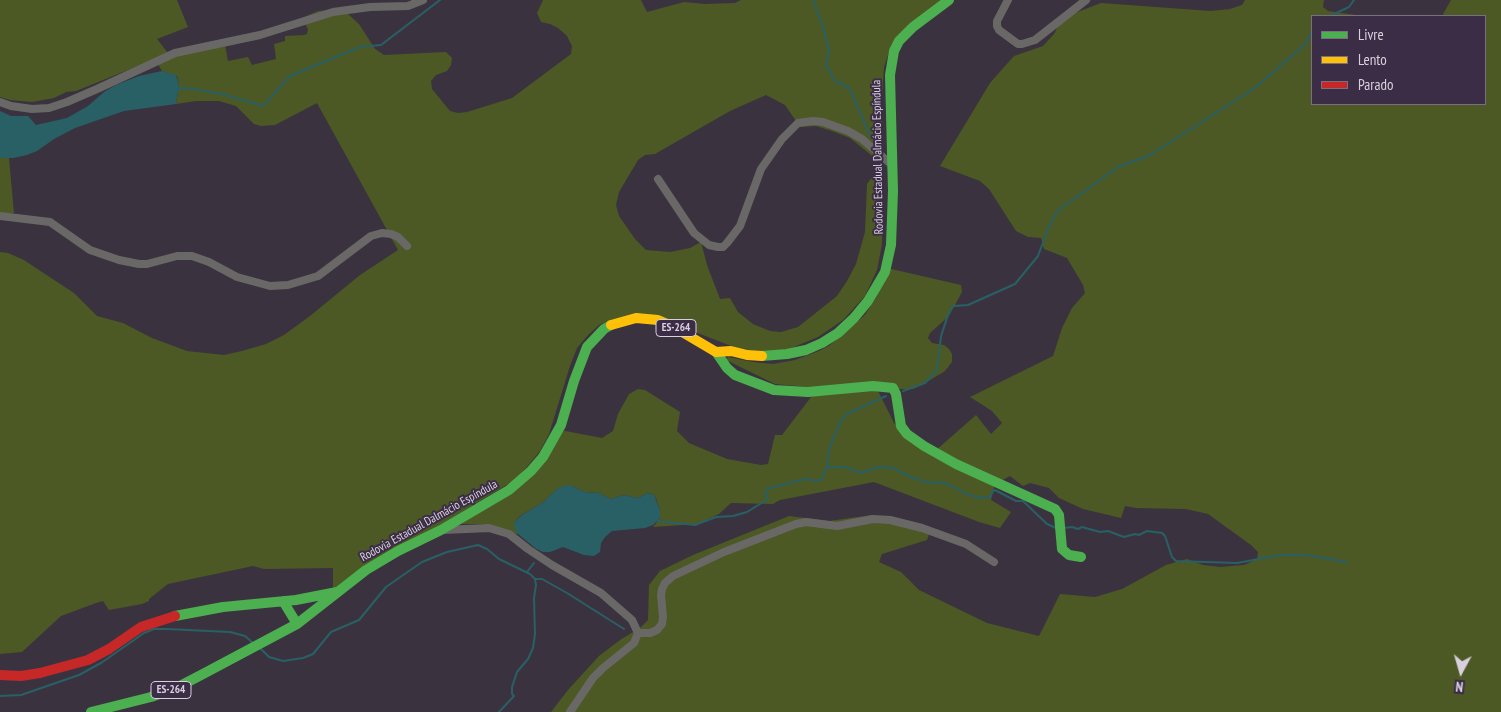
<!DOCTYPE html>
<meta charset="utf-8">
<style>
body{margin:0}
#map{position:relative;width:1501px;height:712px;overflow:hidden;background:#3a333f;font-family:"PT Sans Narrow",sans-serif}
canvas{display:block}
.legend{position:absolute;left:1311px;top:15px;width:175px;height:90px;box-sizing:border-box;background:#3b2d45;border:1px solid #7a6e83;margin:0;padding:6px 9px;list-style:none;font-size:15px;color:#d9d0df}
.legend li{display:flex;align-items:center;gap:10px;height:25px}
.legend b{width:25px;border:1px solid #7a6e83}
.north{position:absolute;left:1436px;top:647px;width:50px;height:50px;-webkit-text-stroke:4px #3b2d45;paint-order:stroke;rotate:186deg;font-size:14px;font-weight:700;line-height:20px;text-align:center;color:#d9d0df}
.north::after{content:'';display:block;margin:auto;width:18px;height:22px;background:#d9d0df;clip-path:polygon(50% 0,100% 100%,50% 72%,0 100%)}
</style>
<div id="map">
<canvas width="1501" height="712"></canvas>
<ul class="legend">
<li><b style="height:6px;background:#4caf50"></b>Livre</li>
<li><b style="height:6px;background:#ffc107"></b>Lento</li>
<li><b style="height:6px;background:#c62828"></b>Parado</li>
</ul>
<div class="north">N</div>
</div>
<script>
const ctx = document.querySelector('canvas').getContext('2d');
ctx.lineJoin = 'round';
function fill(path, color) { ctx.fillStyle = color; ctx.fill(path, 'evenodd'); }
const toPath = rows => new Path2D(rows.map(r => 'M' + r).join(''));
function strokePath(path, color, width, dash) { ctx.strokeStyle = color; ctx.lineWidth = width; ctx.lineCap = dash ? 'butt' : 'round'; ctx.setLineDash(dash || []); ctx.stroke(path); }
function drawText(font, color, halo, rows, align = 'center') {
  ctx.font = font + ' "PT Sans Narrow",sans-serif'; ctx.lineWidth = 4; ctx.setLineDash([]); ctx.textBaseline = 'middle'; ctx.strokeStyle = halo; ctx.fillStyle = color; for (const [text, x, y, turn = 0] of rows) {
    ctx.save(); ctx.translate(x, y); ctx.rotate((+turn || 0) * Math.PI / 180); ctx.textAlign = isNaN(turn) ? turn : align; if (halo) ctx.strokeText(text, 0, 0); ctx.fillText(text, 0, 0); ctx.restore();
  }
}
fill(toPath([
 [0,0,177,0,188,27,157,39,168,53,191,46,224,40,228,61,248,57,252,65,276,59,274,44,285,41,285,36,304,35,307,34,308,29,302,18,318,11,332,10,348,14,359,24,375,49,384,55,446,52,452,58,451,65,447,71,436,75,431,81,432,89,450,111,458,113,467,112,512,98,571,54,572,46,567,36,558,28,550,24,541,22,537,13,543,0,641,0,647,12,684,2,705,4,735,3,741,0,941,0,889,52,884,67,882,96,882,244,877,270,865,296,843,320,818,337,789,349,764,352,739,349,677,325,614,319,599,325,587,336,577,348,570,366,549,434,540,451,520,475,508,484,333,590,333,568,264,569,253,566,168,584,149,599,149,601,142,604,109,610,103,601,96,603,61,616,22,652,0,654,0,252,8,253,24,260,42,272,74,293,97,316,123,323,152,338,187,351,224,355,242,351,266,344,284,335,310,316,360,275,398,250,317,103,275,125,261,126,254,124,236,106,219,101,196,101,176,104,179,85,177,76,162,71,155,59,76,91,66,92,54,98,32,102,10,100,0,97],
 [766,95,785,105,800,127,816,126,832,131,850,138,882,164,867,184,865,232,856,264,847,281,837,296,798,327,781,332,770,331,753,324,738,312,730,298,720,299,707,265,701,242,690,248,670,252,646,250,635,239,619,216,616,205,619,192,638,160,645,155,655,154,730,111],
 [1245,0,1324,0,1323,7,1328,11,1363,16,1312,16,1312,104,1485,104,1485,16,1442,16,1451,0,1501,0,1501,712,551,712,568,690,599,656,620,640,641,627,648,620,649,585,660,571,693,555,789,516,829,521,872,515,923,528,930,531,927,540,882,554,879,562,901,572,919,590,987,623,1039,636,1060,594,1095,597,1122,589,1166,565,1187,559,1203,565,1220,567,1244,565,1257,559,1258,552,1251,545,1208,514,1186,509,1136,508,1125,506,1121,518,1083,509,1059,498,1049,488,1030,483,1023,486,1010,476,995,484,991,500,1011,512,1000,528,979,522,874,482,780,500,773,504,731,503,719,514,697,524,653,527,660,518,660,510,656,498,651,493,646,494,637,498,624,495,611,499,599,493,584,492,572,486,557,489,542,503,520,516,515,521,515,528,518,534,508,534,495,527,479,524,461,524,499,499,560,430,602,438,613,431,618,414,629,394,638,389,645,390,680,412,677,431,689,443,727,459,761,465,768,464,775,435,782,435,818,388,775,384,726,360,728,357,753,362,773,364,795,360,819,351,830,345,864,316,876,298,887,268,961,285,962,292,949,316,930,333,928,338,932,343,944,345,949,349,952,354,952,362,945,371,922,385,913,389,894,389,875,385,894,423,934,452,976,415,991,434,1002,423,992,411,970,397,1053,356,1062,328,1072,308,1085,293,1083,285,1067,258,1044,249,1041,238,1028,237,1016,231,989,189,980,181,940,166,990,83,1014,56,1043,46,1054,34,1062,18,1101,3,1211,11,1230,9,1242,5],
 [0,158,9,158,14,213,0,214]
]), '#4c5924');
fill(toPath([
 [162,71,176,75,179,85,176,104,124,111,75,128,54,139,37,151,27,155,13,158,0,158,0,111,11,116,28,116,36,125,67,118,88,106,104,92,116,85,139,76],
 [566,485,572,486,584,492,599,493,611,499,624,495,637,498,646,494,651,493,655,497,660,510,660,518,653,525,645,528,612,531,605,537,601,543,600,552,594,556,584,555,563,547,550,552,543,552,535,548,517,533,514,527,515,521,522,515,542,503,557,489]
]), '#296066');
strokePath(toPath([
 [813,0,823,27,829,51,826,65,835,81,848,87,851,91,870,136],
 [1330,16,1349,7,1354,0],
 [176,93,180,89,186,88,222,94,263,106,290,76,360,47,381,45,440,0],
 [903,391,925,383,936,371,938,363,941,336,949,312,953,306,968,305,1015,284,1038,256,1048,229,1055,215,1064,206,1118,167,1150,155,1255,88,1303,46,1312,32],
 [827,467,845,467,861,473,878,467,893,468,913,478,930,483,938,482,948,484,966,494,980,498,990,497,993,491,995,490,1016,501,1023,501,1047,524,1056,528],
 [658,521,695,525,716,517,733,516,747,512,768,499,765,492,767,489,805,479,817,481,822,479,827,467,829,449,841,420,847,414,886,396],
 [1064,528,1072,527,1078,529,1082,527,1100,532,1108,531,1124,537,1135,534,1139,535,1147,531,1162,533,1165,536,1172,557,1176,561,1237,563,1281,555,1306,555,1347,562],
 [527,572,534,563],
 [535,579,542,579,567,593,624,629],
 [261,649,269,657,283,661,303,658,313,654,331,632,359,620,386,587,422,562,447,552,478,545,487,549,499,559,530,574,535,579,536,585,534,598,535,634,533,648,528,659,517,672,512,687,512,694,514,696,499,712],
 [0,696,21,695,79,675,101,663,144,633,154,629,167,629,230,632,245,636,253,643]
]), '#296066', 2);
strokePath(toPath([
 [1008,0,997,21,997,26,999,30,1018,44,1022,44,1035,40,1086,0],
 [0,102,11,106,32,109,49,108,67,102,97,89,175,53,260,35,333,12,370,7,408,6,423,0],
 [658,179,694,233,709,245,718,247,723,247,727,243,740,226,761,169,782,139,798,123,813,121,823,122,848,131,862,139,892,165],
 [0,216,50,222,90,250,119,260,139,264,147,264,177,256,192,256,209,262,237,277,270,286,288,285,318,276,371,236,382,233,391,234,398,237,407,246],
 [443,530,489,528,509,534,528,549,552,565,601,593,632,620,638,633,634,643,603,668,593,678,570,712],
 [638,633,650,633,657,630,662,624,663,617,661,595,662,589,665,583,673,576,724,552,796,524,806,522,837,526,873,519,890,520,922,528,966,544,994,562]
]), '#6a6866', 8);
strokePath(toPath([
 [716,352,727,368,735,375,774,390,808,392,873,386,893,388,896,394,901,426,907,434,924,446,956,464,1055,509,1059,515,1062,549,1069,555,1081,557],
 [762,356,787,354,806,350,822,343,838,333,854,318,868,301,885,272,891,245,893,191,890,75,894,51,899,41,913,27,949,0],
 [283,601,297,624],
 [175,616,223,607,296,600,337,592],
 [91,712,151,697,178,687,203,674,297,624,366,570,398,551,441,530,509,490,531,471,543,457,561,425,574,381,587,347,604,329,611,325]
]), '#4caf50', 10);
strokePath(toPath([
 [611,325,636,318,658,320,672,326,716,352,731,351,747,355,762,356]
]), '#ffc107', 10);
strokePath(toPath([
 [0,675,21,676,40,673,88,660,109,649,141,627,175,616]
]), '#c62828', 10);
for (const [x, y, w] of [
 [676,328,40],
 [171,690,40]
]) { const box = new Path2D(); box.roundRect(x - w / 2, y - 8.5, w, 17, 4); ctx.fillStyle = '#3b2d45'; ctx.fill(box); strokePath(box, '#d9d0df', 1); }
drawText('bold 11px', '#d9d0df', null, [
 ["ES-264",676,328],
 ["ES-264",171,690]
]);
drawText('12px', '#d9d0df', '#3b2d45', [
 ["Rodovia Estadual Dalmácio Espíndula",878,157,-91],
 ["Rodovia Estadual Dalmácio Espíndula",429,521,-29]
]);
</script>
